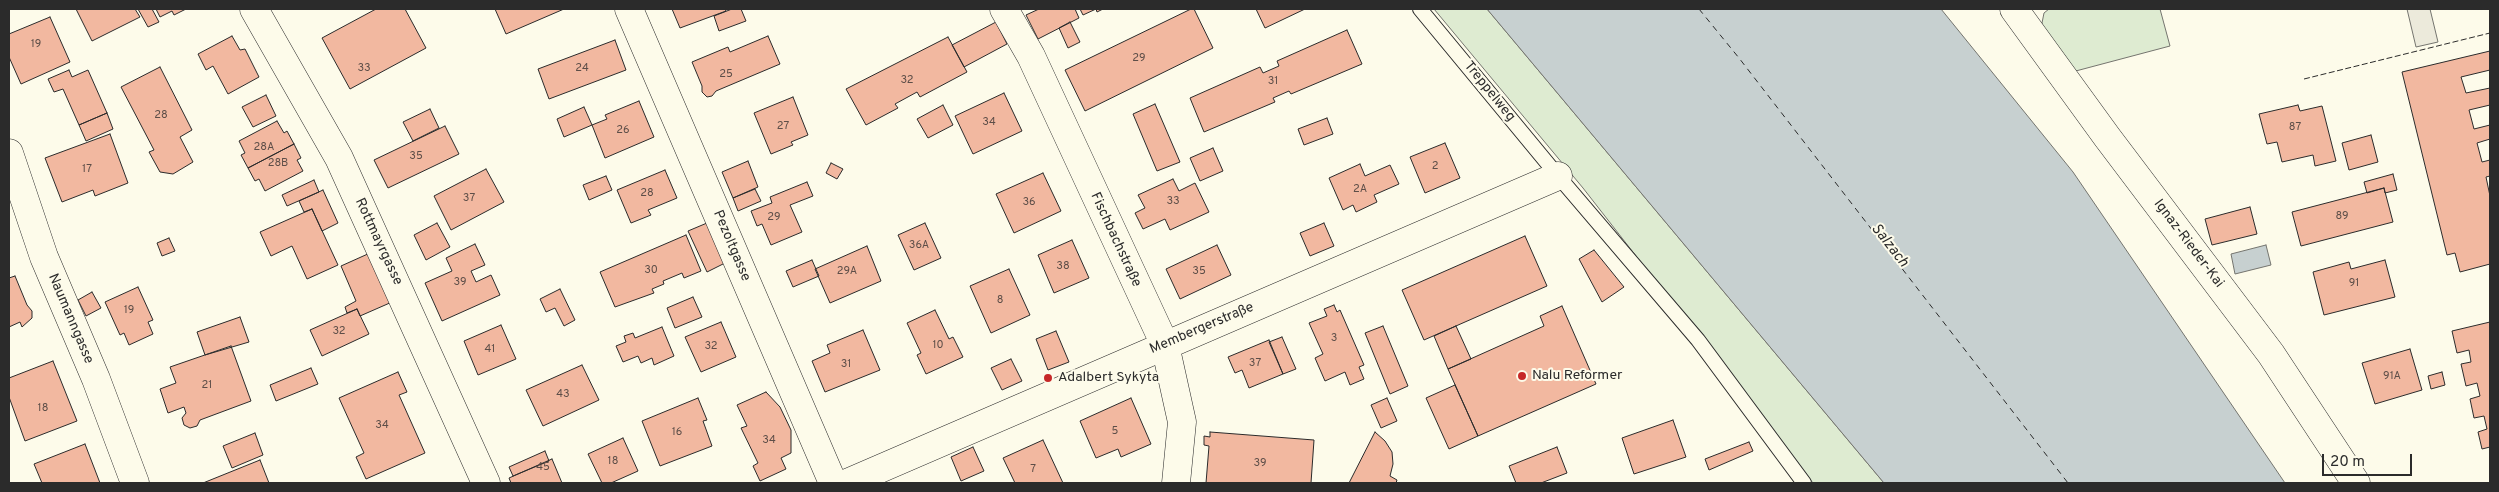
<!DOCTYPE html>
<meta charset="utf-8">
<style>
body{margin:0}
#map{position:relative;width:2499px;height:492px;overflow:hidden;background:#fdfbea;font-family:Overpass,sans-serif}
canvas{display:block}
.frame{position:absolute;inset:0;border:10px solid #2b2b2b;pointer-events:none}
.scale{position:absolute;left:2322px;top:454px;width:90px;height:22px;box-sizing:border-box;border:2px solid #2b2b2b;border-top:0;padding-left:6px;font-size:15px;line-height:18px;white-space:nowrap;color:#2b2b2b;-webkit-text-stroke:4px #fdfbea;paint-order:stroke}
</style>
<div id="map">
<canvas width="2499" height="492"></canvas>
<div class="frame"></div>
<div class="scale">20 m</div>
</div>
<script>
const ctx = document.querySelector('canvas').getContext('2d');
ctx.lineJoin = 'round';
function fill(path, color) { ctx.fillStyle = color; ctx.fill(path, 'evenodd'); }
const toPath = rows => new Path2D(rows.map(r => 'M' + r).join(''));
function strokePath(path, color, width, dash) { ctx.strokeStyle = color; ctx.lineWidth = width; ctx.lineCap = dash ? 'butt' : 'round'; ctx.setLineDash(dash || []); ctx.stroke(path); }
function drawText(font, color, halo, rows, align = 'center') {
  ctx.font = font + ' Overpass,sans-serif'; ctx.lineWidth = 4; ctx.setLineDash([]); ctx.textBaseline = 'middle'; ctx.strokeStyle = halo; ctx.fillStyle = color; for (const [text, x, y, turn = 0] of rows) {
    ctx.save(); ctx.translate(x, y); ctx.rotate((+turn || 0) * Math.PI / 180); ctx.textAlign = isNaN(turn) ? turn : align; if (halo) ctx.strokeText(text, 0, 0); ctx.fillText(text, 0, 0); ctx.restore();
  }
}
const green = toPath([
 [1434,9,1487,9,1884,483,1813,483,1583,188,1434,9],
 [2049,9,2160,9,2170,46,2072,72,2042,32,2042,23,2044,13,2049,9]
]);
fill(green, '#deebd1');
strokePath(green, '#74746e', 1);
const parking = toPath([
 [2407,9,2430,9,2438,42,2416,47,2407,9]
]);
fill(parking, '#eceadb');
strokePath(parking, '#74746e', 1);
const water = toPath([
 [1487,9,1941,9,2073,172,2285,483,1884,483,1487,9],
 [2266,245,2271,265,2235,274,2231,254,2266,245]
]);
fill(water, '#c7d0d0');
strokePath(water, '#74746e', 1);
strokePath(toPath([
 [1699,9,1739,58,2068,483]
]), '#2b2b2b', 1, [6, 5]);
const building = toPath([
 [76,9,135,9,140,17,92,41,76,9],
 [138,9,152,9,159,22,148,27,138,9],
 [156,9,186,9,174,15,172,11,160,17,156,9],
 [376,9,405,9,426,48,350,89,322,38,376,9],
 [495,9,564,9,506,34,495,9],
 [672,9,725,9,726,11,680,28,672,9],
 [732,9,741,9,746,21,719,31,714,16,732,9],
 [1039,9,1075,9,1079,18,1038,39,1026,15,1039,9],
 [1080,9,1103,9,1097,12,1096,9,1083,15,1080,9],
 [1191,9,1194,9,1213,48,1085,111,1065,70,1191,9],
 [1256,9,1305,9,1265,28,1256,9],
 [50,17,70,62,21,84,9,57,9,34,50,17],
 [996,22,1007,44,964,67,952,45,996,22],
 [1070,22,1080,42,1068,48,1059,28,1070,22],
 [1347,30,1362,64,1291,94,1289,91,1273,98,1275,102,1204,132,1190,98,1260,67,1263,73,1279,66,1277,61,1347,30],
 [232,36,240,50,245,49,259,77,228,94,213,66,206,70,198,54,232,36],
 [768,36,780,64,716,91,712,96,707,97,702,92,702,86,692,62,728,47,730,52,768,36],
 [948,37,967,72,920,97,917,92,895,104,898,108,866,125,846,89,948,37],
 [615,40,626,70,549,99,538,69,615,40],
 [2490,51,2490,70,2461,77,2466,93,2490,88,2490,105,2469,110,2474,129,2490,125,2490,139,2477,143,2482,162,2490,160,2490,176,2486,177,2490,196,2490,264,2460,272,2455,253,2447,255,2402,72,2490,51],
 [160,67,192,130,180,137,193,162,173,174,160,172,149,152,154,150,121,87,160,67],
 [69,70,72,77,88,70,107,113,79,125,63,89,54,92,48,79,69,70],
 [1004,93,1022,131,973,154,955,116,1004,93],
 [266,95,276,116,253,127,242,107,266,95],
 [793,97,808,135,791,142,793,145,771,154,754,113,793,97],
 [639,101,654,137,605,158,592,125,607,119,605,115,639,101],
 [1155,104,1180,162,1157,171,1133,114,1155,104],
 [943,105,953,125,928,138,917,119,943,105],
 [2298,105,2300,111,2322,106,2336,161,2315,166,2313,155,2282,162,2277,142,2267,144,2259,114,2298,105],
 [584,107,592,125,564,137,557,119,584,107],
 [430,109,439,128,413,141,403,122,430,109],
 [107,113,113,129,86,141,79,125,107,113],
 [1327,118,1333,134,1304,145,1298,129,1327,118],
 [277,121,284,133,287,131,294,144,248,168,241,155,245,153,239,141,277,121],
 [445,126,459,154,388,188,374,160,445,126],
 [110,134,128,183,95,196,93,190,62,202,45,158,110,134],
 [2371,135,2378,162,2349,170,2342,143,2371,135],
 [1445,143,1460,178,1425,193,1410,157,1445,143],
 [294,144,301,158,297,160,303,171,265,191,259,179,255,181,248,168,294,144],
 [1213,148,1223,171,1200,181,1190,158,1213,148],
 [748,161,758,187,733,198,722,172,748,161],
 [831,163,843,169,837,179,826,173,831,163],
 [1360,164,1365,176,1390,165,1399,184,1374,195,1377,202,1356,212,1353,205,1343,210,1329,178,1360,164],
 [486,169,504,202,451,230,434,196,486,169],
 [665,170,677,198,648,210,651,215,631,223,617,190,665,170],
 [1043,173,1061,211,1014,233,996,194,1043,173],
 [2393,174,2397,190,2385,193,2384,188,2367,193,2364,182,2393,174],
 [606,176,612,190,589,200,583,185,606,176],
 [1173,179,1179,191,1195,183,1209,212,1170,230,1165,219,1143,229,1135,213,1145,208,1138,195,1173,179],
 [314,180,319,192,287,206,282,195,314,180],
 [807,182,813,196,790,205,802,232,771,245,762,224,757,226,751,211,772,203,770,197,807,182],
 [2384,188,2393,222,2301,246,2292,212,2384,188],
 [755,189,761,201,738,211,733,198,755,189],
 [323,190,338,223,322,231,312,209,304,212,299,201,323,190],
 [2250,207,2257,234,2212,245,2205,219,2250,207],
 [312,209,338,265,307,279,292,246,271,256,260,232,312,209],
 [437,223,450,247,426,260,414,235,437,223],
 [707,223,725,263,707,272,688,231,707,223],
 [925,223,941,258,914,270,898,235,925,223],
 [1324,223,1334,246,1310,256,1300,233,1324,223],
 [686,235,701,271,684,278,682,273,663,281,664,284,652,289,654,293,615,307,600,272,686,235],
 [1525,236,1547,286,1424,340,1402,290,1525,236],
 [169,238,175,251,162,256,157,243,169,238],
 [1072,240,1089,278,1054,293,1038,255,1072,240],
 [475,244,485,265,471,271,476,282,491,275,500,295,442,321,425,283,452,271,446,258,475,244],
 [1217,245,1231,275,1180,299,1166,269,1217,245],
 [867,246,881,281,830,303,815,269,867,246],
 [1594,250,1624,287,1602,302,1579,259,1594,250],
 [370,253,392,302,360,316,357,309,347,313,345,307,356,301,341,266,370,253],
 [812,260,819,276,793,287,786,271,812,260],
 [2385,260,2395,297,2324,315,2313,272,2349,262,2351,269,2385,260],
 [1009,269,1030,315,991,333,970,286,1009,269],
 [15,276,27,305,32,311,32,318,22,327,20,322,9,327,9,278,15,276],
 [138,287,153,320,148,322,153,334,129,345,124,333,120,335,105,302,138,287],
 [560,289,575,320,564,326,555,308,546,312,540,299,560,289],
 [92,292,101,308,86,316,78,300,92,292],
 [693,297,702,317,675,328,667,308,693,297],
 [1334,305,1337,312,1340,310,1364,365,1359,367,1364,379,1350,385,1345,372,1325,381,1315,358,1323,354,1309,323,1327,316,1324,309,1334,305],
 [1562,306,1596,384,1478,436,1448,369,1544,326,1540,316,1562,306],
 [357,309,369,334,322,356,310,330,357,309],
 [935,310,949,339,953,337,963,357,926,374,917,355,921,353,907,323,935,310],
 [240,317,249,342,205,355,197,332,240,317],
 [721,322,736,357,701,372,685,337,721,322],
 [2490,322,2490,447,2482,449,2478,432,2487,429,2484,416,2474,418,2470,399,2480,396,2477,383,2466,386,2461,364,2471,362,2469,350,2457,353,2452,331,2490,322],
 [501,325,516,359,478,375,464,341,501,325],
 [1383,326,1408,386,1390,394,1365,333,1383,326],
 [1456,326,1471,359,1448,369,1434,336,1456,326],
 [662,327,674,356,654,365,652,358,641,363,638,356,623,362,616,346,626,342,624,336,633,333,635,338,662,327],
 [863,330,880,370,825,392,812,361,830,353,827,345,863,330],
 [1056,331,1069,362,1048,370,1036,339,1056,331],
 [1282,337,1296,369,1283,374,1269,342,1282,337],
 [1269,340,1283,374,1249,388,1242,370,1235,373,1228,357,1269,340],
 [231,346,251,401,200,420,197,426,190,428,184,425,182,418,186,413,184,407,168,413,160,389,176,383,170,367,231,346],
 [2410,349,2422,390,2375,404,2362,363,2410,349],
 [1011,359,1022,381,1002,390,991,368,1011,359],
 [53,361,77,421,25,441,9,397,9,378,53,361],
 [582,365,599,400,543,426,526,390,582,365],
 [311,368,318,384,276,401,270,385,311,368],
 [398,372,407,392,399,395,425,453,366,479,356,457,364,453,339,398,398,372],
 [2442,372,2445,385,2431,389,2428,376,2442,372],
 [1455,385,1478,436,1449,449,1426,398,1455,385],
 [766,392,780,407,791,430,791,453,781,458,786,469,760,481,753,466,758,463,741,428,747,426,737,405,766,392],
 [698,398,707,420,703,421,712,446,660,466,642,421,698,398],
 [1131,398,1151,444,1121,457,1118,449,1096,458,1080,421,1131,398],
 [1387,398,1397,421,1381,428,1371,405,1387,398],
 [1673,420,1686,457,1634,474,1622,438,1673,420],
 [1210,432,1314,440,1311,483,1206,483,1209,446,1204,445,1204,436,1210,437,1210,432],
 [1375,432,1385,441,1392,452,1393,464,1390,476,1397,480,1396,483,1349,483,1375,432],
 [255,433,263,455,232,468,223,446,255,433],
 [623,438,638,471,611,483,602,483,588,454,623,438],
 [1043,440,1063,483,1015,483,1003,458,1043,440],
 [1749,442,1753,451,1709,470,1705,459,1749,442],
 [85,444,100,483,42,483,34,464,85,444],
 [973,447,984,471,961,481,951,457,973,447],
 [1557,447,1567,473,1541,483,1516,483,1509,466,1557,447],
 [545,451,549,461,513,476,509,467,545,451],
 [552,459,562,483,511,483,509,478,552,459],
 [260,460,269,483,203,483,260,460]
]);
fill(building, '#f2b8a0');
strokePath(building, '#2b2b2b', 1);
const service = toPath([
 [1420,9,1558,176,1698,340,1804,483]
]);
const minor = toPath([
 [254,9,339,158,486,483],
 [629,9,833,483],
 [1004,9,1031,56,1165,345,1182,422,1176,483],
 [2014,9,2107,137,2271,354,2356,483],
 [9,153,44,257,96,379,135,483],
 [847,483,1558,176]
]);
strokePath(service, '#2b2b2b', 16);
strokePath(minor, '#2b2b2b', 29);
strokePath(service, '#fdfbea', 14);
strokePath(minor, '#fdfbea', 28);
strokePath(toPath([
 [2304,79,2490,33]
]), '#2b2b2b', 1, [6, 2.5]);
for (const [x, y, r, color] of [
 [1522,376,5,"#c62828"],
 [1048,378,5,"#c62828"]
]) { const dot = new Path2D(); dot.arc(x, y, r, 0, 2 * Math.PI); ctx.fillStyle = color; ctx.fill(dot); strokePath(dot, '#fdfbea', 2); }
drawText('11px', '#5d4e48', null, [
 ["19",36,45],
 ["29",1139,59],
 ["33",364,69],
 ["24",582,69],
 ["25",726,75],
 ["32",907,81],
 ["31",1273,82],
 ["28",161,116],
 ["34",989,123],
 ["27",783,127],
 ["87",2295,128],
 ["26",623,131],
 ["28A",264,148],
 ["35",416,157],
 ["28B",278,164],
 ["2",1435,167],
 ["17",87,170],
 ["2A",1360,190],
 ["28",647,194],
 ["37",469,199],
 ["33",1173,202],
 ["36",1029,203],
 ["89",2342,217],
 ["29",774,218],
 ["36A",919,246],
 ["38",1063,267],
 ["30",651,271],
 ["29A",847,272],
 ["35",1199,272],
 ["39",460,283],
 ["91",2354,284],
 ["8",1000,301],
 ["19",129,311],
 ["32",339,332],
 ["3",1334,339],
 ["10",938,346],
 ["32",711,347],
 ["41",490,350],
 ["37",1255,364],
 ["31",846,365],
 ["91A",2392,377],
 ["21",207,386],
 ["43",563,395],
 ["18",43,409],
 ["34",382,426],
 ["5",1115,432],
 ["16",677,433],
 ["34",769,441],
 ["18",613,462],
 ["39",1260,464],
 ["45",543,468],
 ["7",1033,470]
]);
drawText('14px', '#2b2b2b', '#fdfbea', [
 ["Treppelweg",1489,92,51],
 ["Fischbachstraße",1115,240,65],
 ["Rottmayrgasse",378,242,65],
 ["Ignaz-Rieder-Kai",2188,244,53],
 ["Pezoltgasse",731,246,67],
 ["Naumanngasse",70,319,67],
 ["Membergerstraße",1202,329,-23]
]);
drawText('14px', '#2b2b2b', '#fdfbea', [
 ["Nalu Reformer",1532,376],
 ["Adalbert Sykyta",1058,378]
], 'left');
drawText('italic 15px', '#2b2b2b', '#fdfbea', [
 ["Salzach",1889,246,52]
]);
</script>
